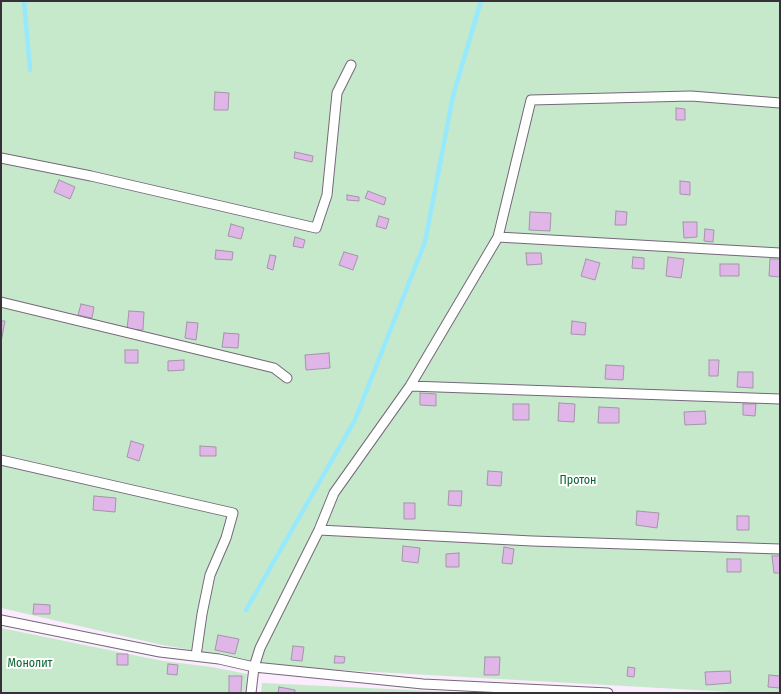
<!DOCTYPE html>
<meta charset="utf-8">
<style>
body{margin:0}
#map{position:relative;width:781px;height:694px;overflow:hidden;background:#fbedfe;font-family:"Fira Sans Condensed",sans-serif}
canvas{display:block}
.frame{position:absolute;inset:0;border:2px solid #373038;pointer-events:none}
</style>
<div id="map">
<canvas width="781" height="694"></canvas>
<div class="frame"></div>
</div>
<script>
const ctx = document.querySelector('canvas').getContext('2d');
ctx.lineJoin = 'round';
function fill(path, color) { ctx.fillStyle = color; ctx.fill(path, 'evenodd'); }
const toPath = rows => new Path2D(rows.map(r => 'M' + r).join(''));
function strokePath(path, color, width, dash) { ctx.strokeStyle = color; ctx.lineWidth = width; ctx.lineCap = dash ? 'butt' : 'round'; ctx.setLineDash(dash || []); ctx.stroke(path); }
function drawText(font, color, halo, rows, align = 'center') {
  ctx.font = font + ' "Fira Sans Condensed",sans-serif'; ctx.lineWidth = 4; ctx.setLineDash([]); ctx.textBaseline = 'middle'; ctx.strokeStyle = halo; ctx.fillStyle = color; for (const [text, x, y, turn = 0] of rows) {
    ctx.save(); ctx.translate(x, y); ctx.rotate((+turn || 0) * Math.PI / 180); ctx.textAlign = isNaN(turn) ? turn : align; if (halo) ctx.strokeText(text, 0, 0); ctx.fillText(text, 0, 0); ctx.restore();
  }
}
fill(toPath([
 [1,1,780,1,780,693,749,693,268,666,214,654,162,645,1,608],
 [1,628,163,661,212,667,247,674,246,693,1,693],
 [262,683,474,693,261,693]
]), '#c6e9cc');
strokePath(toPath([
 [24,1,30,70],
 [246,610,355,420,425,242,453,96,481,1]
]), '#97e9fb', 4.5);
const building = toPath([
 [215,92,229,93,228,110,214,110,215,92],
 [676,108,685,109,685,120,676,120,676,108],
 [295,152,313,156,312,162,294,158,295,152],
 [59,180,75,187,70,199,54,192,59,180],
 [680,181,690,182,690,195,680,194,680,181],
 [368,191,386,198,384,205,365,198,368,191],
 [347,195,359,197,359,201,347,200,347,195],
 [616,211,627,212,626,225,615,225,616,211],
 [530,212,551,213,550,231,529,230,530,212],
 [379,216,389,219,386,229,376,226,379,216],
 [683,222,697,222,697,237,684,238,683,222],
 [231,224,244,228,241,239,228,236,231,224],
 [705,229,714,230,713,242,704,241,705,229],
 [295,237,305,240,303,248,293,246,295,237],
 [216,250,233,252,232,260,215,259,216,250],
 [344,252,358,256,353,270,339,265,344,252],
 [526,253,541,253,542,264,527,265,526,253],
 [270,255,276,256,273,270,267,268,270,255],
 [633,257,644,258,644,269,632,268,633,257],
 [668,257,684,259,681,278,666,276,668,257],
 [586,259,600,263,595,280,581,276,586,259],
 [770,259,780,259,780,277,769,276,770,259],
 [720,264,739,264,739,276,720,276,720,264],
 [81,304,94,307,92,318,78,315,81,304],
 [129,311,144,312,143,330,127,329,129,311],
 [1,321,5,321,1,342,1,321],
 [572,321,586,323,585,335,571,334,572,321],
 [187,322,198,323,196,340,185,338,187,322],
 [224,333,239,334,238,348,222,347,224,333],
 [125,350,138,350,138,363,125,363,125,350],
 [329,353,330,368,306,370,305,355,329,353],
 [184,360,184,370,168,371,168,361,184,360],
 [709,360,719,360,718,376,709,376,709,360],
 [606,365,624,366,623,380,605,379,606,365],
 [738,372,753,372,753,388,737,387,738,372],
 [420,393,436,394,436,406,420,405,420,393],
 [559,403,575,404,574,422,558,421,559,403],
 [513,404,529,404,529,420,513,420,513,404],
 [743,404,756,404,755,416,743,415,743,404],
 [599,407,619,408,619,423,598,423,599,407],
 [705,411,706,424,685,425,684,412,705,411],
 [131,441,144,445,139,461,127,457,131,441],
 [200,446,216,447,216,456,200,456,200,446],
 [488,471,502,472,501,486,487,485,488,471],
 [449,491,462,491,461,506,448,505,449,491],
 [94,496,116,498,115,512,93,510,94,496],
 [404,503,415,503,415,519,404,519,404,503],
 [637,511,659,513,657,528,636,525,637,511],
 [737,516,749,516,749,530,737,530,737,516],
 [403,546,420,548,418,563,402,561,403,546],
 [504,547,514,549,512,564,502,563,504,547],
 [459,553,459,567,446,567,446,554,459,553],
 [772,556,780,556,780,573,774,573,772,556],
 [727,559,741,559,741,572,727,572,727,559],
 [34,604,50,605,50,614,33,614,34,604],
 [218,635,239,639,235,654,215,650,218,635],
 [293,646,304,647,302,661,291,660,293,646],
 [117,654,128,654,128,665,117,665,117,654],
 [335,656,345,657,344,663,334,663,335,656],
 [485,657,500,657,499,675,484,675,485,657],
 [168,664,178,665,177,675,167,674,168,664],
 [628,667,635,668,634,677,627,676,628,667],
 [730,671,731,683,706,685,705,672,730,671],
 [769,675,780,676,780,688,768,687,769,675],
 [229,676,242,676,241,693,229,693,229,676],
 [279,687,295,690,295,693,278,693,279,687]
]);
fill(building, '#e0b6e9');
strokePath(building, '#a595a8', 1);
const service = toPath([
 [780,103,691,96,531,100,498,237,780,253],
 [1,158,91,176,316,228,327,195,337,93,351,65],
 [1,302,274,368,287,378],
 [410,386,780,399],
 [1,460,233,513,226,538,210,575,202,614,196,656],
 [319,530,532,541,780,549],
 [1,620,160,652,219,659,254,667,423,684,608,693],
 [251,693,254,667,260,648,319,530,334,493,410,386,498,237]
]);
strokePath(service, '#766779', 11);
strokePath(service, '#fff', 9);
drawText('12px', '#0c6430', '#fff', [
 ["Протон",578,481],
 ["Монолит",30,664]
]);
</script>
